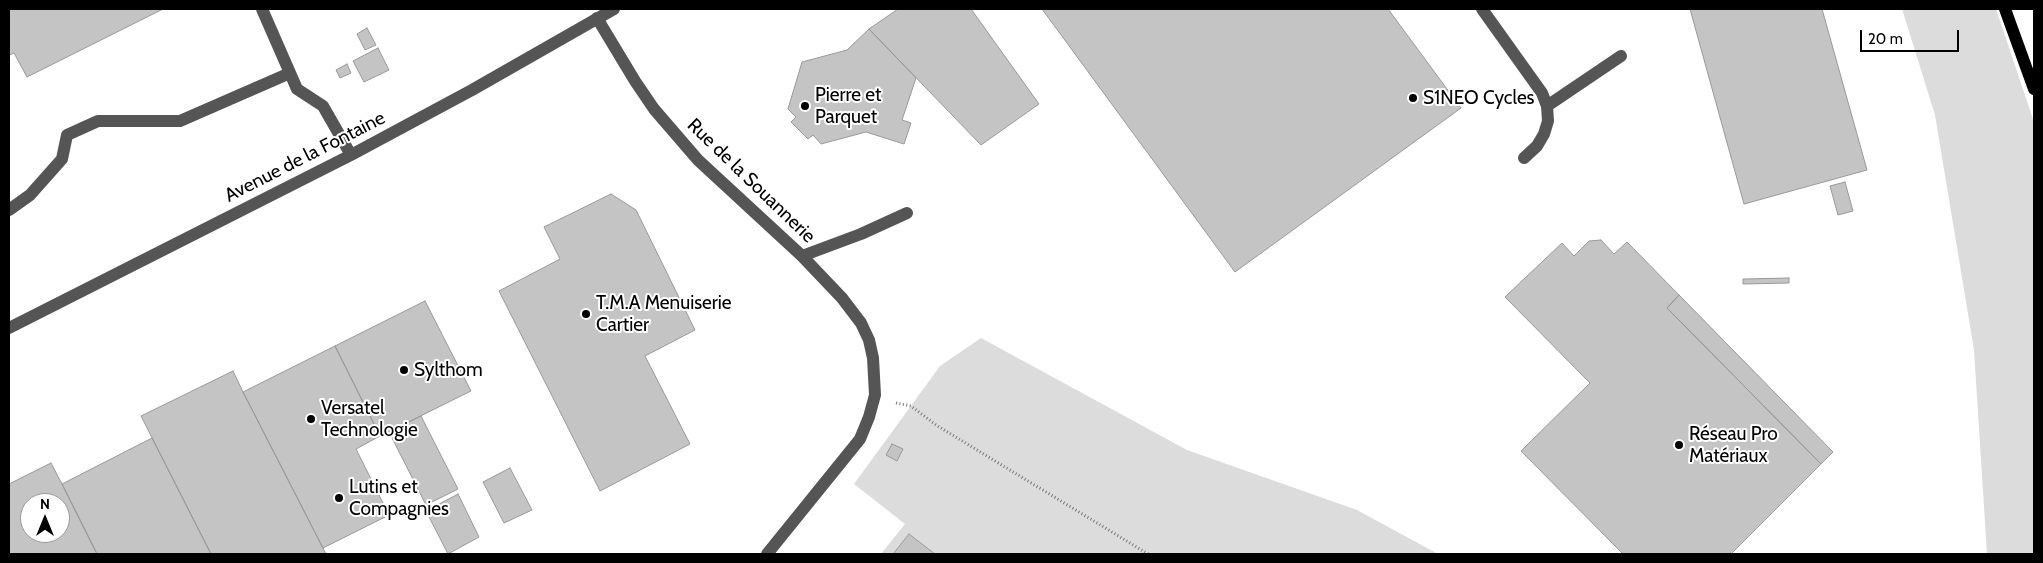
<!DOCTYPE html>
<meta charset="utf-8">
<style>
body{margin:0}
#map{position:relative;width:2043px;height:563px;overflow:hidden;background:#fff;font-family:Cabin,sans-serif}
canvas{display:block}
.frame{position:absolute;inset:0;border:10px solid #000;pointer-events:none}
.north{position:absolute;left:20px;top:493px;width:50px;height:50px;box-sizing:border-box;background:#fff;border:1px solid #999;border-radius:50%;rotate:0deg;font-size:14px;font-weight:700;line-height:20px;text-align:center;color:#000}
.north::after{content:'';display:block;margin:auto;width:18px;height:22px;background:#000;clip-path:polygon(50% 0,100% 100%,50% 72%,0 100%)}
.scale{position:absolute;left:1860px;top:30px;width:99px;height:22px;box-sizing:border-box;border:2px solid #000;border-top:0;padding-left:6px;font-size:15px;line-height:18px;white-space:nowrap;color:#000;-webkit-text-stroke:4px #fff;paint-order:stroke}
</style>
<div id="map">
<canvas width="2043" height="563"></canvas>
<div class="frame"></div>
<div class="north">N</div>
<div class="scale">20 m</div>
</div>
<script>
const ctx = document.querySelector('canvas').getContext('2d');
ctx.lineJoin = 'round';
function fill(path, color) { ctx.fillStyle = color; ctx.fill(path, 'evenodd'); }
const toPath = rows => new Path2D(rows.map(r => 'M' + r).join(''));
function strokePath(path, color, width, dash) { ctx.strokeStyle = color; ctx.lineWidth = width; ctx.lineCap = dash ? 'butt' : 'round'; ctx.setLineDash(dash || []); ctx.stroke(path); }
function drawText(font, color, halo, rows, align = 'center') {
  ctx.font = font + ' Cabin,sans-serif'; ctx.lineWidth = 4; ctx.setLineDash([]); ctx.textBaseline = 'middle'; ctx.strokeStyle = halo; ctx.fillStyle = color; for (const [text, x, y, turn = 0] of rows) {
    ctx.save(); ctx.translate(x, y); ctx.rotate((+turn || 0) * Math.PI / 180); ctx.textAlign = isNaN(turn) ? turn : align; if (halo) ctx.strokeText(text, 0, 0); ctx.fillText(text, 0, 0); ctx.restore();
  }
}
fill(toPath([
 [1902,9,1996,9,2034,122,2034,554,1987,554,1974,350,1935,115],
 [981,338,1187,450,1357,510,1438,554,935,554,909,534,893,554,881,554,905,524,854,484,940,366]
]), '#dcdcdc');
const building = toPath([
 [9,9,163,9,27,77,14,53,9,55,9,9],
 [898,9,971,9,1039,104,981,145,869,29,898,9],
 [1042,9,1388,9,1461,108,1235,272,1042,9],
 [1690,9,1822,9,1867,170,1744,204,1690,9],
 [367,28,376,45,365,50,357,34,367,28],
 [869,29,916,78,902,120,911,123,904,144,866,132,821,144,813,135,808,139,791,122,796,117,788,109,802,62,847,50,869,29],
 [378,48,389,70,364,82,353,61,378,48],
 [347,64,351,73,340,78,336,70,347,64],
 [1845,182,1853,211,1838,215,1830,186,1845,182],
 [611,194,636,210,695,330,645,356,690,444,600,491,499,291,560,259,544,227,611,194],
 [1601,240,1614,254,1627,242,1679,295,1667,308,1821,464,1731,554,1623,554,1521,451,1590,383,1505,297,1562,243,1574,256,1589,241,1601,240],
 [1789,278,1789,283,1743,284,1743,279,1789,278],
 [1679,295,1833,452,1821,464,1667,308,1679,295],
 [425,301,471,391,380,436,335,346,425,301],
 [335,346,380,436,356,449,389,515,323,548,243,392,335,346],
 [233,371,243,392,326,554,211,554,141,416,233,371],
 [421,416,458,489,426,505,389,432,421,416],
 [152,438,211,554,97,554,62,484,152,438],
 [892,444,903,449,897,461,886,455,892,444],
 [51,463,62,484,97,554,9,554,9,484,51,463],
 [30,503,60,503,60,533,30,533,30,503],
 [510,468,532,510,504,523,483,482,510,468],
 [458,494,479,537,448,554,426,511,458,494],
 [909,534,935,554,893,554,909,534]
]);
fill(building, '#c4c4c4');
strokePath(building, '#999', 1);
strokePath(toPath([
 [896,403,911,406,936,425,1148,554]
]), '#777', 3, [1, 2.5]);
strokePath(toPath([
 [262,9,297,89,323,106,351,155],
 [1482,9,1542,93,1547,106,1548,121,1544,134,1537,146,1524,158],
 [597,18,635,81,654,109,698,160,802,256,842,298,861,323,869,340,873,358,875,395,869,417,860,439,767,554],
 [1547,106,1621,56],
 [9,210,30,195,62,159,67,135,98,121,180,121,290,73],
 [802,256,861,234,907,213],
 [9,328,351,155,472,90,614,9]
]), '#555', 12);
strokePath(toPath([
 [2005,9,2034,89]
]), '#000', 12);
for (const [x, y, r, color] of [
 [1413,98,5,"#000"],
 [805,106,5,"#000"],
 [586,314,5,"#000"],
 [404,370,5,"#000"],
 [311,419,5,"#000"],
 [1679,445,5,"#000"],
 [339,498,5,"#000"]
]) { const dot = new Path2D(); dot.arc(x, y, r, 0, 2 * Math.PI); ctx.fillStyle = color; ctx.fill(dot); strokePath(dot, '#fff', 2); }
drawText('19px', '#000', '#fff', [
 ["Pierre et",815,95],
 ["Parquet",815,117],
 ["S1NEO Cycles",1423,98],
 ["T.M.A Menuiserie",596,303],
 ["Cartier",596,325],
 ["Sylthom",414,370],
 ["Versatel",321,408],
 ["Technologie",321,430],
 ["Réseau Pro",1689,434],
 ["Matériaux",1689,456],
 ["Lutins et",349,487],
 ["Compagnies",349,509]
], 'left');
drawText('19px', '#000', '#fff', [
 ["Avenue de la Fontaine",305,157,-27],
 ["Rue de la Souannerie",751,181,44]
]);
</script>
